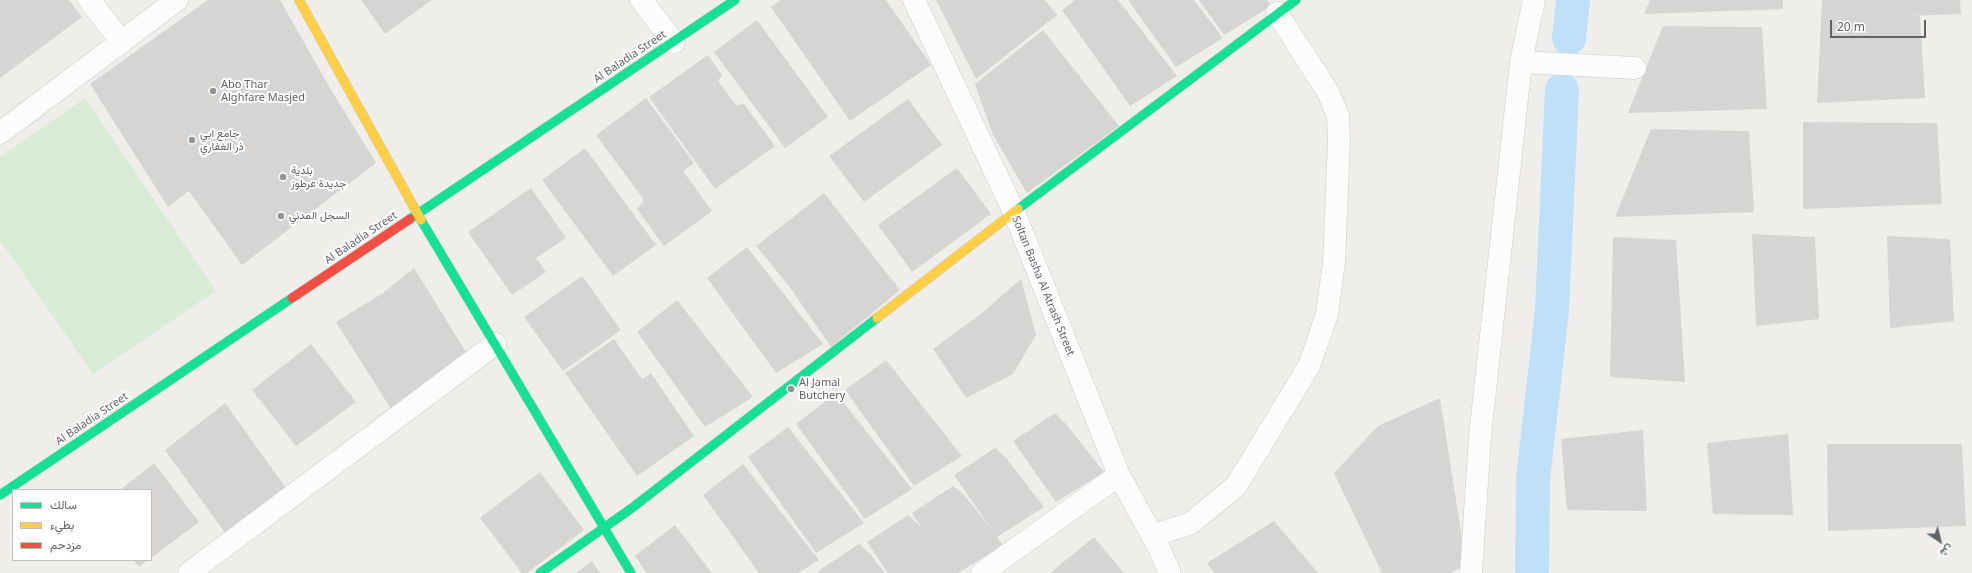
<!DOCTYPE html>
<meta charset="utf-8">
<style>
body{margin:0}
#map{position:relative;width:1972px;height:573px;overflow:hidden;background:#efeeea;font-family:"Noto Sans",Vazirmatn,sans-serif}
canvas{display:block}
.legend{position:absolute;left:12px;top:489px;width:140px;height:72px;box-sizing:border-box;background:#fff;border:1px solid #bfc1c3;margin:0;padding:5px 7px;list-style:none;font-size:12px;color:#5f6368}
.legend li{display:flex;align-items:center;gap:8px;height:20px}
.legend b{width:20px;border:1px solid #bfc1c3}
.north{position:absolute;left:1920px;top:521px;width:40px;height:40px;-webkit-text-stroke:3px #fff;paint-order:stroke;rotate:145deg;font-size:11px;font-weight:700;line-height:16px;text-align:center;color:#5f6368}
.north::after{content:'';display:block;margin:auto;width:14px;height:18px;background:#5f6368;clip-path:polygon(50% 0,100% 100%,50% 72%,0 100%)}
.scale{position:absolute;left:1830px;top:20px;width:96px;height:18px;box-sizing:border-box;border:2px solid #5f6368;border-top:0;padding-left:5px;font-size:12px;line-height:14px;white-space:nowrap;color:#5f6368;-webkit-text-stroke:3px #fff;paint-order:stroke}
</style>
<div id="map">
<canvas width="1972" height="573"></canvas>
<ul class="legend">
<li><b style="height:5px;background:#16e098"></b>سالك</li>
<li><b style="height:5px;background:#ffcf43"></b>بطيء</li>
<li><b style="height:5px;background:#f24e42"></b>مزدحم</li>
</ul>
<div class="north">ش</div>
<div class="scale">20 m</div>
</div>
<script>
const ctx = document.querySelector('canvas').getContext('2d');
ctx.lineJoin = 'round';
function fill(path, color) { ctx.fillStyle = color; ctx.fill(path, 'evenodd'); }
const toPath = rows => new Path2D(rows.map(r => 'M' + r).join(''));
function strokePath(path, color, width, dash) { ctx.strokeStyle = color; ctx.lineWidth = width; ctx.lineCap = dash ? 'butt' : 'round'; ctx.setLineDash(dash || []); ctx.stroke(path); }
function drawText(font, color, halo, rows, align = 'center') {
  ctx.font = font + ' "Noto Sans",Vazirmatn,sans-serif'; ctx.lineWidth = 4; ctx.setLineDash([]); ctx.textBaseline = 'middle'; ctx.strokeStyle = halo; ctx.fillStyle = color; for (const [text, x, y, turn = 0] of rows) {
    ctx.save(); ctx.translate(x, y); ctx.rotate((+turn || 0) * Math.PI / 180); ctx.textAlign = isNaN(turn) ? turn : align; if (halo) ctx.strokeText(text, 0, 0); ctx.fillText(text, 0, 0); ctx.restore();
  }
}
fill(toPath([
 [85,98,216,291,93,374,0,240,0,157]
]), '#d8ebd6');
strokePath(toPath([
 [1569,38,1573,0],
 [1532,573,1533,479,1552,310,1562,90]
]), '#bfe0f9', 34);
fill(toPath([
 [0,0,69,0,82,17,0,78],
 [208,0,280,0,330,88,376,163,242,265,189,191,168,207,90,84],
 [361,0,432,0,385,34],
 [781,0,886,0,931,65,850,121,771,7],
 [936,0,1045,0,1057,15,976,79],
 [1075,0,1118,0,1177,76,1130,106,1062,10],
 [1128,0,1194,0,1223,38,1176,67],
 [1199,0,1267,0,1271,6,1224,35],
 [1650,0,1783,0,1783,9,1644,14],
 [1822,0,1960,0,1961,14,1909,16,1920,16,1925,98,1817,103],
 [757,20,828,117,785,148,714,52],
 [1663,26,1762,27,1767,109,1628,113],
 [1043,30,1119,126,1027,193,993,135,975,84],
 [708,55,722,75,718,81,736,105,744,104,775,146,715,189,649,97],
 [646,98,694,163,683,171,712,211,664,246,637,209,644,200,596,135],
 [908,99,942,145,864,202,829,156],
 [1803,122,1937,123,1942,204,1803,209],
 [1651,129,1749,131,1754,212,1615,217],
 [585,148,656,245,613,276,542,180],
 [957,168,991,214,912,272,878,225],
 [531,188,566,238,536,258,546,272,512,295,468,232],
 [824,193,900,290,831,347,789,286,756,246],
 [1752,234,1815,237,1819,319,1756,326],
 [1887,236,1950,239,1954,321,1890,328],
 [1613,237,1676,240,1685,382,1610,377],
 [747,247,823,344,776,373,707,278],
 [414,268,466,352,391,409,336,322,383,293],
 [582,276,621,330,563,371,524,317],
 [1021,279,1036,335,1013,374,966,398,933,349,982,313],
 [677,300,753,397,705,427,637,332],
 [614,339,642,379,651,373,694,436,637,476,565,373],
 [311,344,356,402,296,446,252,390],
 [886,360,962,456,914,486,845,390],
 [836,393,912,489,865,519,796,424],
 [1440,398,1466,564,1451,573,1382,573,1334,473,1378,426],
 [225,403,286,488,228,537,165,450],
 [1055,413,1066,424,1104,472,1056,502,1013,441],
 [788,427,864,523,816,553,748,457],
 [1643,430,1647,511,1567,510,1561,439],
 [1788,434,1793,515,1713,514,1707,443],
 [1827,444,1962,444,1966,526,1828,531],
 [995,448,1006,458,1044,507,997,537,1003,545,958,573,888,573,867,542,908,515,921,527,912,513,953,486,965,496,992,530,954,475],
 [154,463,199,522,151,558,151,490,120,490],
 [743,464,819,560,798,573,759,573,703,495],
 [540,472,584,530,527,573,522,573,480,518],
 [1274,521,1318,573,1214,573,1207,563],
 [675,525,712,573,647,573,635,556],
 [1094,537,1124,573,1050,573],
 [859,544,870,554,885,573,819,573,818,571],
 [133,560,148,560,139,567],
 [592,561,600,573,576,573]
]), '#d6d5d3');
const street = toPath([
 [89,0,122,42],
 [641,0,674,42],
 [914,0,1014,212,1119,475,1159,548,1170,573],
 [1521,62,1635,68],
 [0,133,177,0],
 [1152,536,1191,523,1236,486,1309,366,1327,314,1334,263,1339,140,1338,116,1328,92,1277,13],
 [189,573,495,344],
 [982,573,1119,475],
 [1471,573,1480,436,1521,62,1534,0]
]);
const fast = toPath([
 [1018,209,1296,0],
 [410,219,735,0],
 [421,220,631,573],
 [0,495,292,298],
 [540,573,632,508,877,318]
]);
const slow = toPath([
 [299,0,421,220],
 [877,318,1018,209]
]);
const jam = toPath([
 [292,298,410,219]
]);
strokePath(street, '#cbcccc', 23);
strokePath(fast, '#cacacb', 10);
strokePath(slow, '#cacacb', 10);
strokePath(jam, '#cacacb', 10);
strokePath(street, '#fdfcfc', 22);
strokePath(fast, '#16e098', 9);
strokePath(slow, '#ffcf43', 9);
strokePath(jam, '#f24e42', 9);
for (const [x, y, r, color] of [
 [213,91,4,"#919496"],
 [192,140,4,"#919496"],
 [283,177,4,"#919496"],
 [281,216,4,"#919496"],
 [791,389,4,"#919496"]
]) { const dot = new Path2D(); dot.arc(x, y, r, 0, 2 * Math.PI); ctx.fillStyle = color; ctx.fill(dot); strokePath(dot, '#fff', 1.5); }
drawText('11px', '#5f6368', '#fff', [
 ["Al Baladia Street",630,57,-34],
 ["Al Baladia Street",361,238,-34],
 ["Soltan Basha Al Atrash Street",1043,286,68],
 ["Al Baladia Street",92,419,-34]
]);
drawText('11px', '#5f6368', '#fff', [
 ["Abo Thar",221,85],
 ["Alghfare Masjed",221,98],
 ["جامع ابي",200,134],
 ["ذر الغفاري",200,147],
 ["بلدية",291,171],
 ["جديدة عرطوز",291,184],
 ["السجل المدني",289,216],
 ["Al Jamal",799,383],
 ["Butchery",799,396]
], 'left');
</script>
